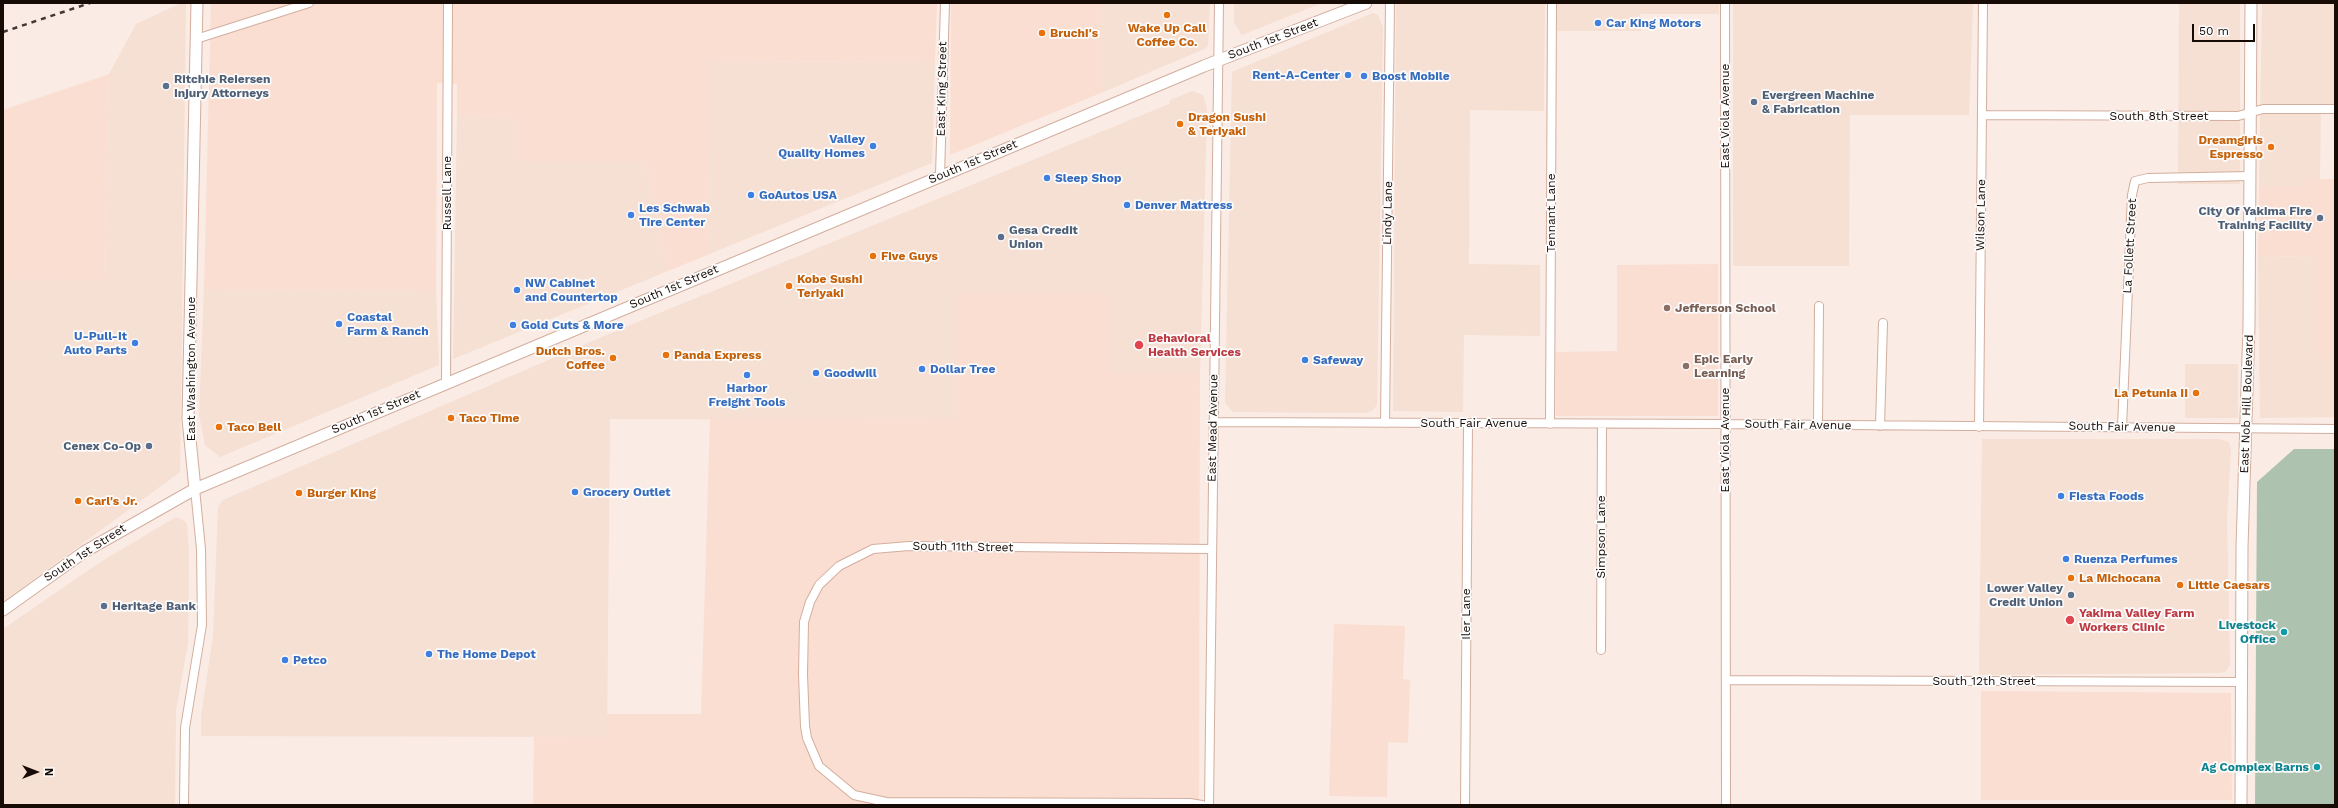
<!DOCTYPE html>
<style>
body{margin:0}
#map{position:relative;width:2338px;height:808px;overflow:hidden;background:#faebe4;font-family:"Work Sans",sans-serif}
canvas{display:block}
.frame{position:absolute;inset:0;border:4px solid #170b06;pointer-events:none}
.north{position:absolute;left:16px;top:752px;width:40px;height:40px;-webkit-text-stroke:3px #fcfcfc;paint-order:stroke;rotate:90deg;font-size:11px;font-weight:700;line-height:16px;text-align:center;color:#170b06}
.north::after{content:'';display:block;margin:auto;width:14px;height:18px;background:#170b06;clip-path:polygon(50% 0,100% 100%,50% 72%,0 100%)}
.scale{position:absolute;left:2192px;top:24px;width:63px;height:18px;box-sizing:border-box;border:2px solid #170b06;border-top:0;padding-left:5px;font-size:12px;line-height:14px;white-space:nowrap;color:#170b06;-webkit-text-stroke:3px #fcfcfc;paint-order:stroke}
</style>
<div id="map">
<canvas width="2338" height="808"></canvas>
<div class="frame"></div>
<div class="north">N</div>
<div class="scale">50 m</div>
</div>
<script>
const ctx = document.querySelector('canvas').getContext('2d');
ctx.lineJoin = 'round';
function fill(path, color) { ctx.fillStyle = color; ctx.fill(path, 'evenodd'); }
const toPath = rows => new Path2D(rows.map(r => 'M' + r).join(''));
function strokePath(path, color, width, dash) { ctx.strokeStyle = color; ctx.lineWidth = width; ctx.lineCap = dash ? 'butt' : 'round'; ctx.setLineDash(dash || []); ctx.stroke(path); }
function drawText(font, color, halo, rows, align = 'center') {
  ctx.font = font + ' "Work Sans",sans-serif'; ctx.lineWidth = 3.5; ctx.setLineDash([]); ctx.textBaseline = 'middle'; ctx.strokeStyle = halo; ctx.fillStyle = color; for (const [text, x, y, turn = 0] of rows) {
    ctx.save(); ctx.translate(x, y); ctx.rotate((+turn || 0) * Math.PI / 180); ctx.textAlign = isNaN(turn) ? turn : align; if (halo) ctx.strokeText(text, 0, 0); ctx.fillText(text, 0, 0); ctx.restore();
  }
}
fill(toPath([
 [181,3,186,3,180,472,3,602,3,279,104,279,109,74,136,24],
 [1102,3,1210,3,1208,46,1204,49,1101,93],
 [1234,3,1322,3,1242,35,1234,23],
 [1402,3,1545,3,1544,111,1470,110,1469,264,1540,265,1540,336,1464,335,1463,412,1393,411,1396,5],
 [1557,3,1719,3,1719,14,1640,14,1641,31,1556,31],
 [1733,3,1973,3,1969,115,1850,115,1849,266,1733,266],
 [2179,3,2240,3,2240,184,2178,184],
 [2262,3,2335,3,2335,105,2321,104,2320,179,2303,179,2303,186,2259,186],
 [1373,13,1378,15,1383,27,1377,405,1373,410,1366,413,1233,412,1225,403,1232,72],
 [708,61,935,62,932,163,707,255],
 [1192,91,1203,95,1207,109,1200,373,1109,373,1109,293,959,293,957,420,610,419,607,737,201,736,201,717,213,636,218,507,223,500,623,328,1169,104,1170,100],
 [457,116,517,117,518,161,646,161,668,271,453,359],
 [2258,256,2318,257,2318,359,2335,359,2335,417,2260,418],
 [204,289,436,290,439,365,220,457,205,445,199,415],
 [2185,364,2238,364,2238,418,2185,418],
 [1982,439,2219,439,2229,442,2231,451,2227,518,2230,665,2226,671,2221,673,1979,675],
 [176,517,183,520,187,524,189,554,188,643,176,710,175,805,3,805,3,629,99,563]
]), '#f6dfd3');
fill(toPath([
 [211,3,937,3,935,62,709,61,707,255,668,271,646,161,518,161,517,117,457,116,457,84,437,83,436,290,204,289],
 [951,3,1102,3,1101,93,950,155],
 [109,74,104,280,3,279,3,110],
 [2303,179,2335,179,2335,359,2318,359,2318,257,2258,256,2259,186,2303,186],
 [1718,264,1718,416,1556,416,1556,352,1617,351,1617,265],
 [958,293,1109,293,1109,373,1200,373,1199,805,533,805,534,737,607,737,607,714,701,714,710,418,957,420],
 [1334,624,1405,626,1403,679,1410,680,1408,743,1388,742,1387,797,1329,796],
 [1981,691,2231,693,2232,800,1981,800]
]), '#faded2');
fill(toPath([
 [2294,449,2335,449,2335,805,2255,805,2257,482]
]), '#aec2b0');
const minor = toPath([
 [1725,3,1726,805],
 [196,39,309,3],
 [1982,115,2238,116,2263,109,2335,109],
 [940,176,945,3],
 [446,382,448,3],
 [1213,422,1725,424,2335,429],
 [1385,423,1390,3],
 [1550,424,1552,3],
 [1818,425,1819,306],
 [1880,426,1883,323],
 [1979,427,1983,3],
 [2122,427,2132,195,2135,181,2148,178,2250,176],
 [1601,650,1602,424],
 [1726,680,2242,682],
 [184,805,185,728,202,625,201,549,195,489],
 [1202,805,1190,803,886,802,854,795,819,766,807,738,805,726,803,675,804,622,810,602,819,585,839,566,873,549,909,546,1211,549],
 [1209,805,1219,3],
 [1465,805,1468,424]
]);
const major = toPath([
 [195,489,188,419,197,3],
 [3,610,84,552,195,489,1204,66,1366,3],
 [2241,805,2242,547,2249,325,2251,3]
]);
strokePath(minor, '#d3ae9e', 10);
strokePath(major, '#d3ae9e', 13);
strokePath(minor, '#fff', 8);
strokePath(major, '#fff', 11);
strokePath(toPath([
 [3,32,90,3]
]), '#423630', 2.5, [5, 5]);
for (const [x, y, r, color] of [
 [1167,15,4,"#e8710a"],
 [1598,23,4,"#3f7fe0"],
 [1042,33,4,"#e8710a"],
 [1348,75,4,"#3f7fe0"],
 [1364,76,4,"#3f7fe0"],
 [166,86,4,"#5c6f8a"],
 [1754,102,4,"#5c6f8a"],
 [1180,124,4,"#e8710a"],
 [873,146,4,"#3f7fe0"],
 [2271,147,4,"#e8710a"],
 [1047,178,4,"#3f7fe0"],
 [751,195,4,"#3f7fe0"],
 [1127,205,4,"#3f7fe0"],
 [631,215,4,"#3f7fe0"],
 [2320,218,4,"#5c6f8a"],
 [1001,237,4,"#5c6f8a"],
 [873,256,4,"#e8710a"],
 [789,286,4,"#e8710a"],
 [517,290,4,"#3f7fe0"],
 [1667,308,4,"#8d6e63"],
 [339,324,4,"#3f7fe0"],
 [513,325,4,"#3f7fe0"],
 [135,343,4,"#3f7fe0"],
 [1139,345,5,"#e0444e"],
 [666,355,4,"#e8710a"],
 [613,358,4,"#e8710a"],
 [1305,360,4,"#3f7fe0"],
 [1686,366,4,"#8d6e63"],
 [922,369,4,"#3f7fe0"],
 [816,373,4,"#3f7fe0"],
 [747,375,4,"#3f7fe0"],
 [2196,393,4,"#e8710a"],
 [451,418,4,"#e8710a"],
 [219,427,4,"#e8710a"],
 [149,446,4,"#5c6f8a"],
 [575,492,4,"#3f7fe0"],
 [299,493,4,"#e8710a"],
 [2061,496,4,"#3f7fe0"],
 [78,501,4,"#e8710a"],
 [2066,559,4,"#3f7fe0"],
 [2071,578,4,"#e8710a"],
 [2180,585,4,"#e8710a"],
 [2071,595,4,"#5c6f8a"],
 [104,606,4,"#5c6f8a"],
 [2070,620,5,"#e0444e"],
 [2284,632,4,"#0f9aa8"],
 [429,654,4,"#3f7fe0"],
 [285,660,4,"#3f7fe0"],
 [2317,767,4,"#0f9aa8"]
]) { const dot = new Path2D(); dot.arc(x, y, r, 0, 2 * Math.PI); ctx.fillStyle = color; ctx.fill(dot); strokePath(dot, '#fcfcfc', 1.5); }
drawText('bold 12px', '#366cbe', '#fcfcfc', [
 ["Car King Motors",1606,23],
 ["Rent-A-Center",1340,75,"right"],
 ["Boost Mobile",1372,76],
 ["Valley",865,139,"right"],
 ["Quality Homes",865,153,"right"],
 ["Sleep Shop",1055,178],
 ["GoAutos USA",759,195],
 ["Denver Mattress",1135,205],
 ["Les Schwab",639,208],
 ["Tire Center",639,222],
 ["NW Cabinet",525,283],
 ["and Countertop",525,297],
 ["Coastal",347,317],
 ["Farm & Ranch",347,331],
 ["Gold Cuts & More",521,325],
 ["U-Pull-It",127,336,"right"],
 ["Auto Parts",127,350,"right"],
 ["Safeway",1313,360],
 ["Dollar Tree",930,369],
 ["Goodwill",824,373],
 ["Harbor",747,388,"center"],
 ["Freight Tools",747,402,"center"],
 ["Grocery Outlet",583,492],
 ["Fiesta Foods",2069,496],
 ["Ruenza Perfumes",2074,559],
 ["The Home Depot",437,654],
 ["Petco",293,660]
], 'left');
drawText('bold 12px', '#c56008', '#fcfcfc', [
 ["Wake Up Call",1167,28,"center"],
 ["Coffee Co.",1167,42,"center"],
 ["Bruchi's",1050,33],
 ["Dragon Sushi",1188,117],
 ["& Teriyaki",1188,131],
 ["Dreamgirls",2263,140,"right"],
 ["Espresso",2263,154,"right"],
 ["Five Guys",881,256],
 ["Kobe Sushi",797,279],
 ["Teriyaki",797,293],
 ["Dutch Bros.",605,351,"right"],
 ["Coffee",605,365,"right"],
 ["Panda Express",674,355],
 ["La Petunia II",2188,393,"right"],
 ["Taco Time",459,418],
 ["Taco Bell",227,427],
 ["Burger King",307,493],
 ["Carl's Jr.",86,501],
 ["La Michocana",2079,578],
 ["Little Caesars",2188,585]
], 'left');
drawText('12px', '#170b06', '#fcfcfc', [
 ["South 1st Street",1273,39,-21],
 ["East King Street",942,89,-89],
 ["East Viola Avenue",1725,116,-90],
 ["South 8th Street",2159,116],
 ["South 1st Street",973,162,-23],
 ["Russell Lane",447,193,-90],
 ["Lindy Lane",1388,213,-89],
 ["Tennant Lane",1551,213,-90],
 ["Wilson Lane",1981,215,-89],
 ["La Follett Street",2130,246,-87],
 ["South 1st Street",674,287,-23],
 ["East Washington Avenue",191,369,-90],
 ["East Nob Hill Boulevard",2247,404,-88],
 ["South 1st Street",376,412,-23],
 ["South Fair Avenue",1474,423],
 ["South Fair Avenue",1798,425,1],
 ["South Fair Avenue",2122,427,1],
 ["East Mead Avenue",1213,428,-89],
 ["East Viola Avenue",1725,440,-90],
 ["Simpson Lane",1601,537,-90],
 ["South 11th Street",963,547,1],
 ["South 1st Street",85,553,-33],
 ["Iler Lane",1466,614,-90],
 ["South 12th Street",1984,681]
]);
drawText('bold 12px', '#4e5e75', '#fcfcfc', [
 ["Ritchie Reiersen",174,79],
 ["Injury Attorneys",174,93],
 ["Evergreen Machine",1762,95],
 ["& Fabrication",1762,109],
 ["City Of Yakima Fire",2312,211,"right"],
 ["Training Facility",2312,225,"right"],
 ["Gesa Credit",1009,230],
 ["Union",1009,244],
 ["Cenex Co-Op",141,446,"right"],
 ["Lower Valley",2063,588,"right"],
 ["Credit Union",2063,602,"right"],
 ["Heritage Bank",112,606]
], 'left');
drawText('bold 12px', '#785e54', '#fcfcfc', [
 ["Jefferson School",1675,308],
 ["Epic Early",1694,359],
 ["Learning",1694,373]
], 'left');
drawText('bold 12px', '#be3a42', '#fcfcfc', [
 ["Behavioral",1148,338],
 ["Health Services",1148,352],
 ["Yakima Valley Farm",2079,613],
 ["Workers Clinic",2079,627]
], 'left');
drawText('bold 12px', '#0d838f', '#fcfcfc', [
 ["Livestock",2276,625],
 ["Office",2276,639],
 ["Ag Complex Barns",2309,767]
], 'right');
</script>
